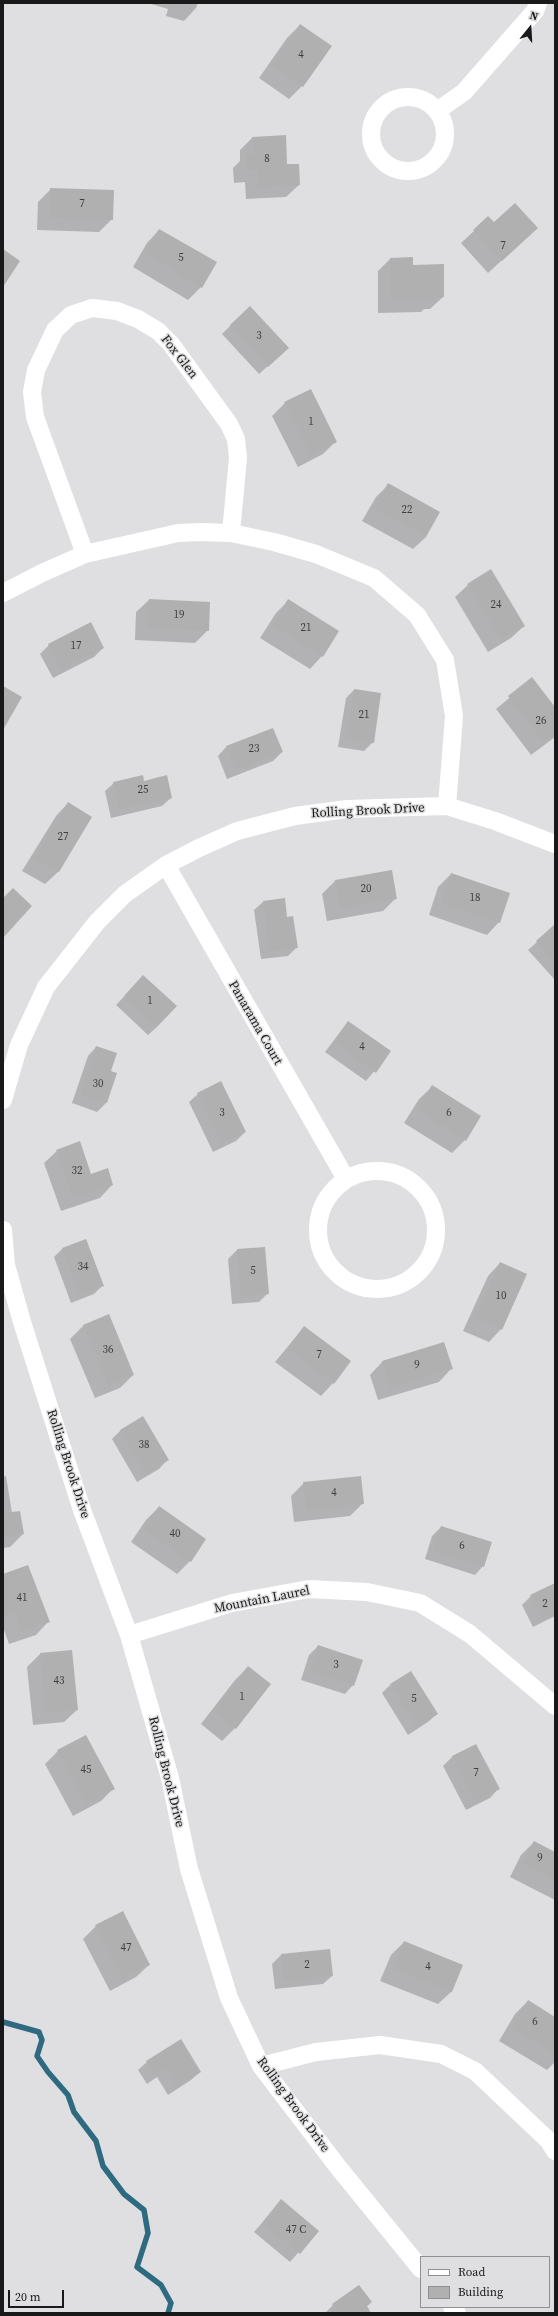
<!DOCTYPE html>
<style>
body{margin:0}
#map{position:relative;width:558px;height:2316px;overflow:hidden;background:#dfdfe1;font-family:"Source Serif 4",serif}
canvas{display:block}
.frame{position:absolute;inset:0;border:4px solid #191919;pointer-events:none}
.legend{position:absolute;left:420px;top:2256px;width:130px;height:52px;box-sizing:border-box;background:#dfdfe1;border:1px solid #909091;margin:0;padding:5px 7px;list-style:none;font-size:12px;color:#191919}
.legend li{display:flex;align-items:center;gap:8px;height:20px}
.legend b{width:20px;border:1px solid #909091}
.north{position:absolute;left:510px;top:8px;width:40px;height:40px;-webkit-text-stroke:3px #dfdfe1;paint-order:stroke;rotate:18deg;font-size:11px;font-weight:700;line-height:16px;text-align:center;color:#191919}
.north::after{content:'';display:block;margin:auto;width:14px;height:18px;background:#191919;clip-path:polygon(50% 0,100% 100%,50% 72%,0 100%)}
.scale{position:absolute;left:8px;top:2290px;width:56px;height:18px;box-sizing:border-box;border:2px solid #191919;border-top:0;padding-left:5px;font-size:12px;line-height:14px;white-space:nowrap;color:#191919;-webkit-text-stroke:3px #dfdfe1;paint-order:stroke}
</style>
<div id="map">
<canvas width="558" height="2316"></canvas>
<div class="frame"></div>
<ul class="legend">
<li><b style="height:5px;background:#fff"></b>Road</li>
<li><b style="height:11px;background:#b1b0b0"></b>Building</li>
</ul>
<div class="north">N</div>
<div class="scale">20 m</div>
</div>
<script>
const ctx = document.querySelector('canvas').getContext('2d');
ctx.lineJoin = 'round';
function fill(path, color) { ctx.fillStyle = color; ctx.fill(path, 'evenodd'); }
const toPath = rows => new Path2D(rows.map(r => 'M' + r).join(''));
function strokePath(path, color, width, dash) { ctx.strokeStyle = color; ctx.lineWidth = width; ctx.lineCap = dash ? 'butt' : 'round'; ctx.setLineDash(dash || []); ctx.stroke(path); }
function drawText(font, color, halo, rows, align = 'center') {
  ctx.font = font + ' "Source Serif 4",serif'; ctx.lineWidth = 3; ctx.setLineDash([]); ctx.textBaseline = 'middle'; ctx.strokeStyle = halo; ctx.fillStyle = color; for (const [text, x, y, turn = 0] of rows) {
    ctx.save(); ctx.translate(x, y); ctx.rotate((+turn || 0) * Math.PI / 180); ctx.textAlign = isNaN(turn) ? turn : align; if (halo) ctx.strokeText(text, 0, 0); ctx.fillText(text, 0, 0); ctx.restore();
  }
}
fill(toPath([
 [148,3,198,3,196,8,184,21,166,16,168,9],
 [300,25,302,86,289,99,259,78,287,38],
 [253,137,287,165,299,185,286,197,246,199,245,182,234,183,233,168,240,161,240,150],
 [51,189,112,219,99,232,37,230,38,202],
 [494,224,537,228,488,273,461,243,474,231],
 [159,230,201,287,188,300,133,267,147,243],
 [390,259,412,266,443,297,430,309,424,309,421,312,378,313,378,271],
 [231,325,279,356,259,374,222,334],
 [285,403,336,441,323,454,298,467,272,416],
 [388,485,426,537,413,549,362,521,376,497],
 [468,585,524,626,511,638,488,652,455,597],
 [149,600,208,630,195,643,135,640,136,612],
 [288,601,322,656,310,669,260,638,276,613],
 [49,645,103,648,94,657,53,678,40,654],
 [532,679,555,709,555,737,531,755,496,709],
 [354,690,373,742,364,751,338,747,346,698],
 [272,729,282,752,273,761,227,779,218,756,226,747],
 [143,782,171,798,162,806,111,818,105,791,114,783],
 [68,803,91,817,58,872,45,884,22,871,56,816],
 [451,874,499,922,487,935,429,915,438,887],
 [335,881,396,898,383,911,327,921,322,894],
 [284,899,286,918,297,947,288,956,261,959,254,910,263,902],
 [555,926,555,980,528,950],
 [135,985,157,1027,148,1035,116,1005],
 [348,1022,390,1052,366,1081,325,1052],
 [96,1047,110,1072,116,1074,106,1103,97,1112,72,1103,88,1056],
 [432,1087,465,1140,452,1153,404,1123,419,1099],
 [198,1094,245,1132,236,1141,213,1152,189,1102],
 [57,1151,91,1175,112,1185,100,1198,61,1211,44,1163],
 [86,1240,103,1285,94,1294,71,1303,54,1257,62,1249],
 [237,1250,268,1293,259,1302,232,1304,228,1259],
 [500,1263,501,1329,489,1342,463,1331,488,1276],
 [108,1316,133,1375,120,1388,95,1398,70,1339,83,1326],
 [304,1327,333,1383,321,1396,275,1362],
 [444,1343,451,1369,439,1382,378,1400,370,1375,382,1362],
 [142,1418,167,1460,159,1469,137,1482,112,1439,120,1431],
 [6,1476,12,1513,23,1534,10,1547,3,1548,3,1477],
 [304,1483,363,1503,350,1516,294,1522,291,1496],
 [159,1507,190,1561,177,1574,131,1542,146,1520],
 [441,1527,483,1566,475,1575,425,1559,432,1536],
 [3,1575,48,1622,36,1635,9,1644,3,1627],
 [555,1584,555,1616,533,1627,522,1605,531,1596],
 [318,1646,353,1685,345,1694,301,1680,309,1655],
 [40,1654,77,1710,64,1722,33,1725,27,1667],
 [248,1667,235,1728,222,1741,201,1724,235,1680],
 [390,1685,437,1714,428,1722,408,1735,382,1693],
 [476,1745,498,1789,490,1798,466,1810,443,1766,452,1757],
 [58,1751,113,1789,101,1801,73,1816,45,1764],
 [534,1842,555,1853,555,1900,510,1877,521,1855],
 [96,1926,149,1965,136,1977,110,1991,83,1939],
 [404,1942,462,1965,451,1992,438,2004,380,1981,391,1955],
 [329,1950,332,1976,323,1984,275,1989,272,1964,281,1955],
 [528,2001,555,2018,555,2062,547,2070,499,2041,515,2014],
 [147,2062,200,2072,191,2080,168,2095,157,2077,147,2084,138,2070],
 [281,2201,317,2231,290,2262,254,2232],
 [371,2302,366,2307,370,2313,325,2313,333,2305]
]), '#0003');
strokePath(toPath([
 [3,2022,39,2032,42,2040,37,2056,48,2072,68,2095,74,2112,96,2141,103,2166,124,2194,144,2210,148,2233,137,2267,161,2285,171,2303,168,2313]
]), '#2e6b80', 5.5);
fill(toPath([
 [300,24,332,46,303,87,271,65],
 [286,135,287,164,299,164,300,185,258,187,258,170,246,171,246,154,253,154,252,137],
 [50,188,114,190,113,220,50,218],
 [515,203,538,228,502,261,473,230,488,216,494,222],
 [159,229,217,262,202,288,145,254],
 [3,249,20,261,3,287],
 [413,257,413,265,444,264,444,297,435,297,435,300,391,300,390,258],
 [250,306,289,348,268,367,230,325],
 [311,389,337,442,311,455,284,402],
 [388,483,440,512,426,537,374,508],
 [491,569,525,626,501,640,467,584],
 [149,599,210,602,209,631,147,628],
 [288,599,339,631,323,657,272,625],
 [91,622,104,648,61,670,48,644],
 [532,677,555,707,555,735,544,743,508,696],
 [3,686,22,697,3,730],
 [354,689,381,693,374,743,346,738],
 [273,728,283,752,236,771,226,746],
 [143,775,144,781,167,775,172,798,119,810,113,782],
 [68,802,92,817,59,872,34,858],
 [392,870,397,899,340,908,335,880],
 [451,873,510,893,500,923,441,903],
 [13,888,32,906,3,938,3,898],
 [285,898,287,917,293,916,298,948,269,951,263,901],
 [555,924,555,962,536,941],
 [143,975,177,1006,157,1027,124,996],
 [348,1021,391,1051,376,1073,333,1042],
 [96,1046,117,1053,111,1071,117,1073,107,1103,80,1095],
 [221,1081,246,1132,222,1144,197,1093],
 [432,1085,481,1116,466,1141,416,1110],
 [80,1141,91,1174,108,1168,113,1185,73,1199,56,1150],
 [86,1239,104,1286,79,1295,62,1248],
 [265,1247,269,1294,240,1296,237,1249],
 [500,1262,527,1274,502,1330,475,1318],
 [109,1314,134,1375,108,1386,83,1325],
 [304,1326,351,1361,334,1384,287,1349],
 [444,1342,453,1369,390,1388,382,1361],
 [143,1416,169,1460,146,1474,120,1430],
 [361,1476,364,1504,306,1510,303,1482],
 [159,1506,206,1539,191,1562,143,1529],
 [20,1511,24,1534,3,1538,3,1513],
 [441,1526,492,1542,484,1567,433,1551],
 [28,1565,50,1622,22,1632,15,1613,3,1618,3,1574],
 [555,1583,555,1612,542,1619,530,1595],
 [318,1645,363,1660,354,1686,309,1671],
 [72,1650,78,1710,45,1713,40,1653],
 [248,1666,271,1684,236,1729,213,1711],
 [411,1671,438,1714,417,1727,390,1684],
 [86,1735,115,1789,86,1804,57,1750],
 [476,1744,500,1789,475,1802,452,1756],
 [534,1841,555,1852,555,1881,522,1864],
 [123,1911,150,1965,123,1979,95,1925],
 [404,1941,463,1965,452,1992,393,1968],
 [330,1949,333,1976,283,1981,281,1954],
 [528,2000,555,2017,555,2054,511,2028],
 [181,2039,201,2072,177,2087,166,2069,156,2076,146,2061],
 [281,2199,319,2231,300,2254,262,2223],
 [359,2285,372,2302,367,2306,371,2313,339,2313,332,2304]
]), '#b1b0b0');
strokePath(toPath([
 '371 134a37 37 0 1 1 74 0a37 37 0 1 1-74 0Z',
 [437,111,464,92,535,11,538,3],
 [85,554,35,417,32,392,36,370,55,330,71,315,92,308,117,311,138,319,158,331,171,344,229,424,236,439,238,458,231,533],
 [3,593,42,573,85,554,178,533,201,532,231,533,274,542,316,554,374,578,417,615,445,660,454,716,447,806],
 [166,865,346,1179],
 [3,1100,19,1045,46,987,97,922,125,894,166,865,199,848,237,831,295,816,347,809,447,806,495,821,555,844],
 '318 1230a59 59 0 1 1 118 0a59 59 0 1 1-118 0Z',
 [3,1230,6,1265,22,1322,82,1510,129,1635,170,1778,189,1869,229,1998,261,2066,338,2167,421,2269],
 [129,1635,232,1603,309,1589,367,1592,420,1603,470,1634,555,1706],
 [261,2066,316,2052,380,2045,441,2054,475,2071,549,2141,555,2151],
 [452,2307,457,2313]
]), '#fff', 18);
drawText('11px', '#3f3f3f', null, [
 ["4",301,55],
 ["8",267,159],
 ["7",82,204],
 ["7",503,246],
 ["5",181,258],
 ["3",259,336],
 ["1",311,422],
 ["22",407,510],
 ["24",496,605],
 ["19",179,615],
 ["21",306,628],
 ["17",76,646],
 ["21",364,715],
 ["26",541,721],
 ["23",254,749],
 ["25",143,790],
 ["27",63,837],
 ["20",366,889],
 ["18",475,898],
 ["1",150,1001],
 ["4",362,1047],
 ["30",98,1084],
 ["3",222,1113],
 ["6",449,1113],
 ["32",77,1171],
 ["34",83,1267],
 ["5",253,1271],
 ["10",501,1296],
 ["36",108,1350],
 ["7",319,1355],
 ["9",417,1365],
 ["38",144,1445],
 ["4",334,1493],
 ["40",175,1534],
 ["6",462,1546],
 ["41",22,1598],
 ["2",545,1604],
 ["3",336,1665],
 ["43",59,1681],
 ["1",242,1697],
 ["5",414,1699],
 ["45",86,1770],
 ["7",476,1773],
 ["9",540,1858],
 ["47",126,1948],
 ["2",307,1965],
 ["4",428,1967],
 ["6",535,2022],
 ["47 C",296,2230]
]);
drawText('13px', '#191919', '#dfdfe1', [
 ["Fox Glen",179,357,52],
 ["Rolling Brook Drive",368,811,-3],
 ["Panarama Court",255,1023,60],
 ["Rolling Brook Drive",68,1464,72],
 ["Mountain Laurel",262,1600,-11],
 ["Rolling Brook Drive",166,1772,76],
 ["Rolling Brook Drive",293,2105,54]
]);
</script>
